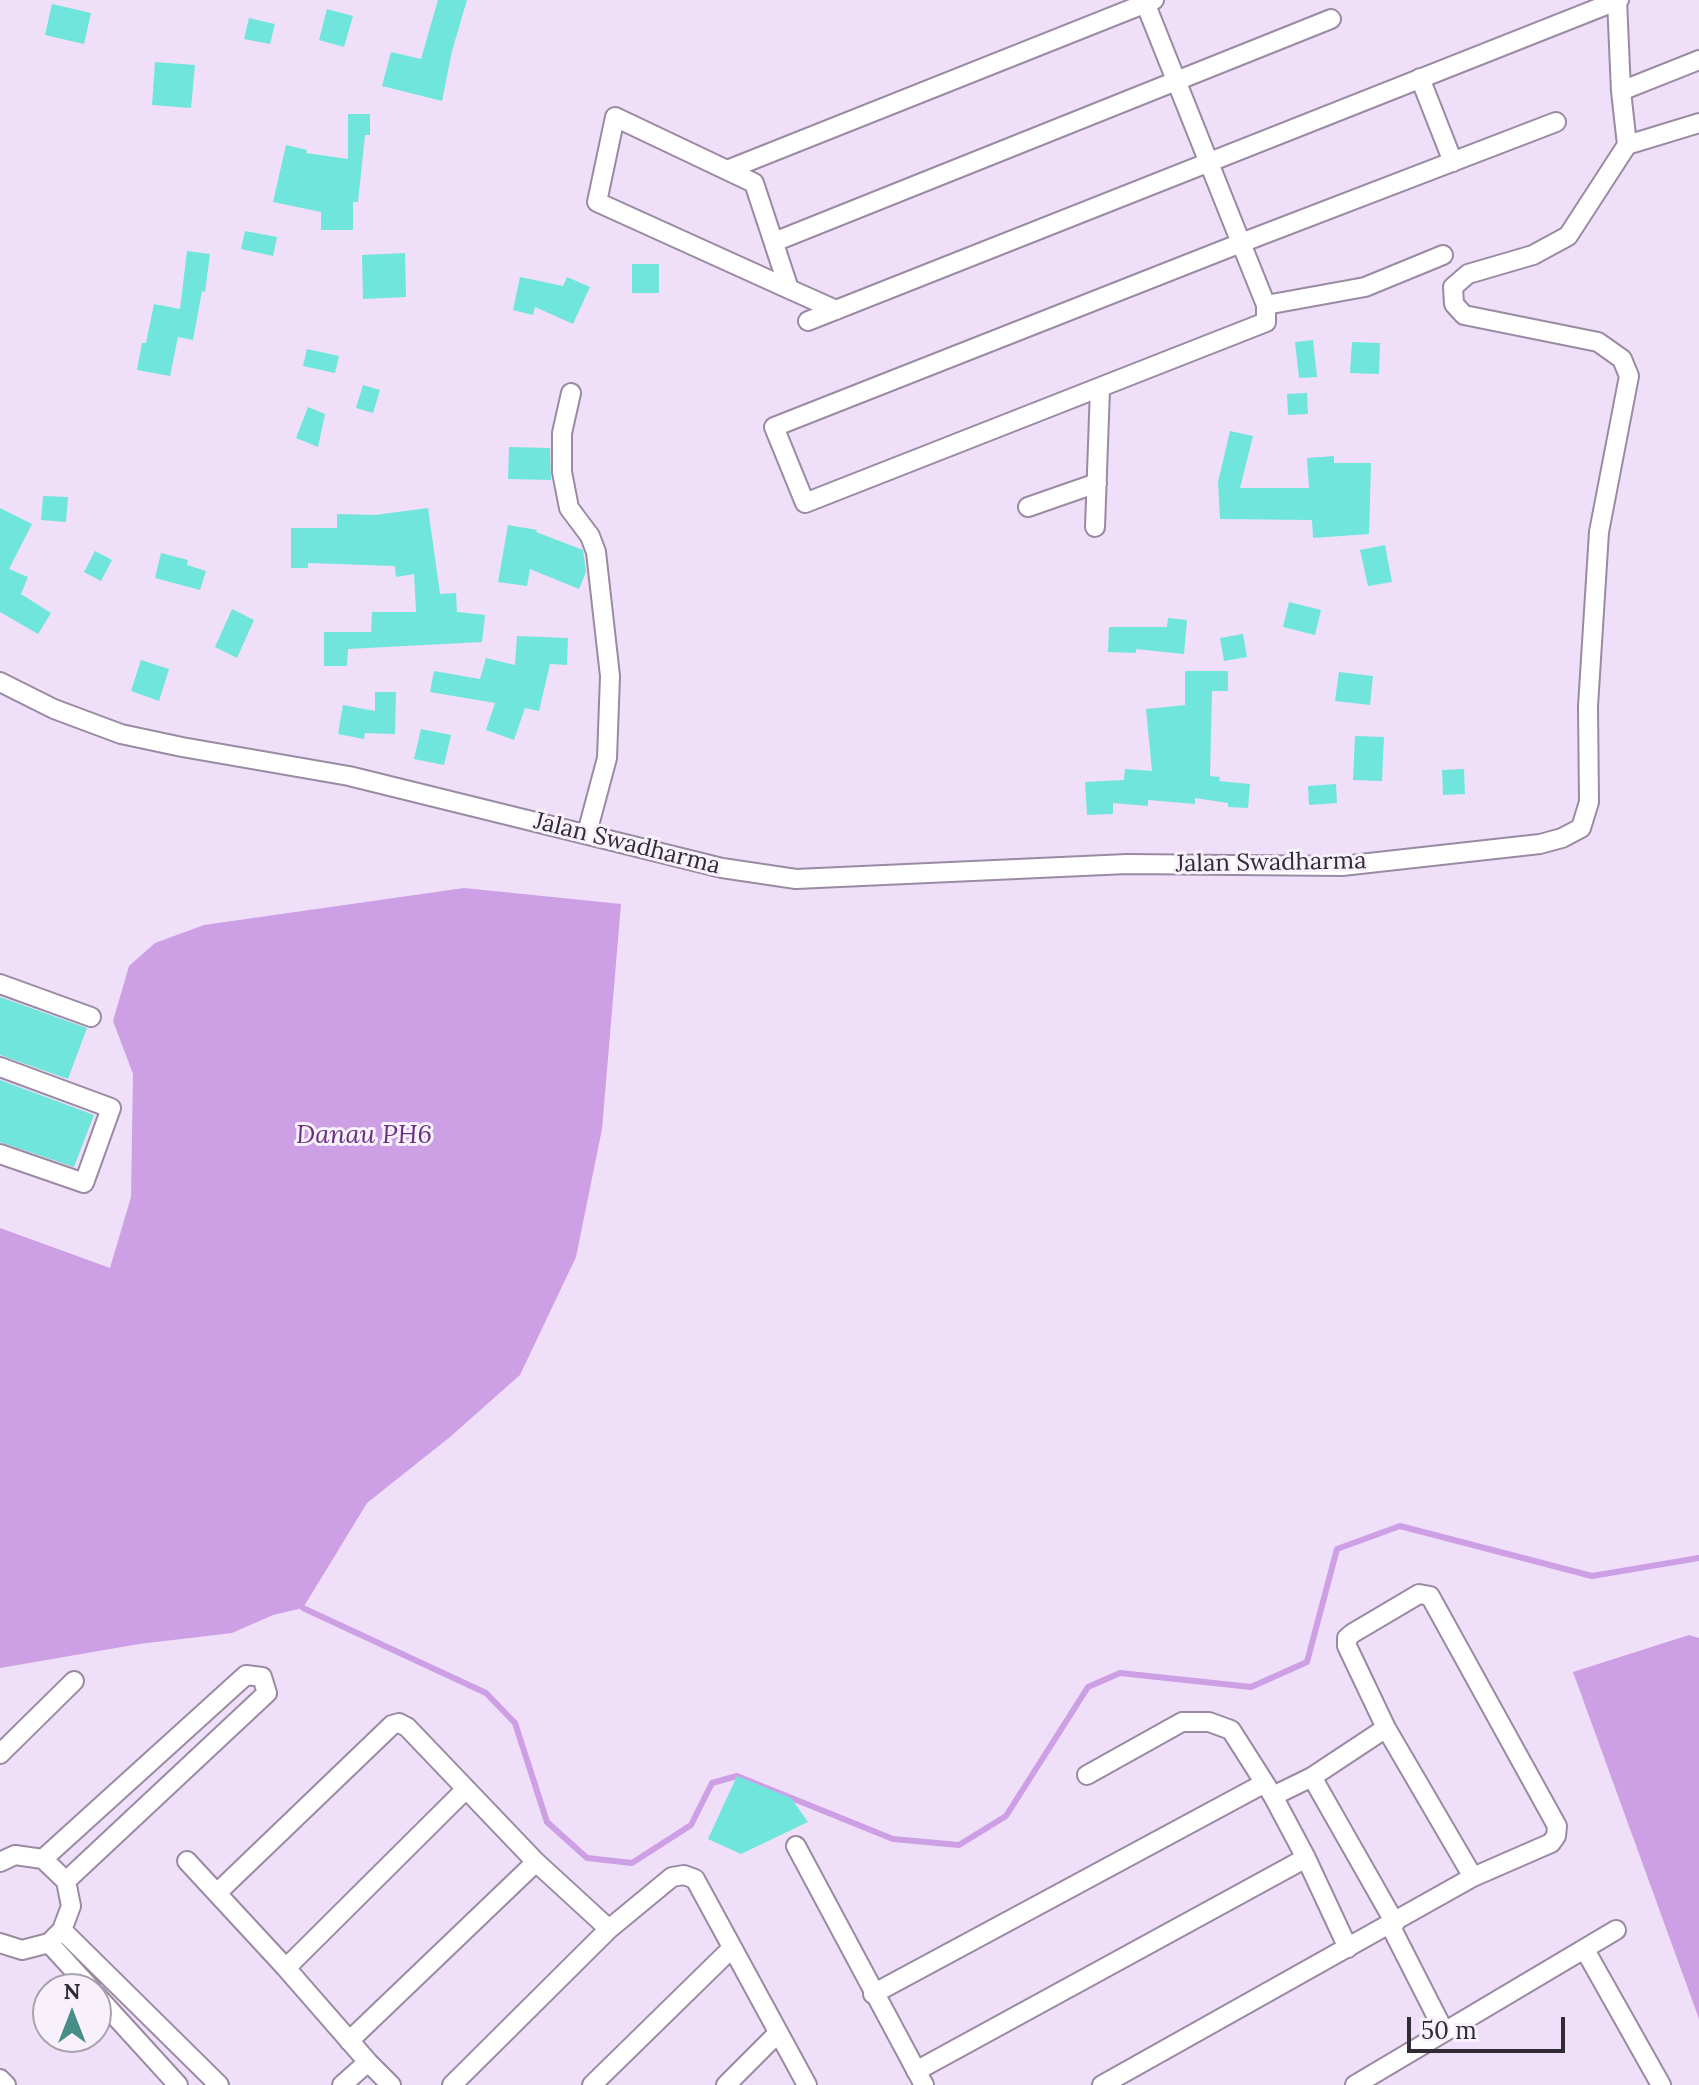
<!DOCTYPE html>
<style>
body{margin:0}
#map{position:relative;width:1699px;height:2085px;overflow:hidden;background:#f0dff9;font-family:Lora,serif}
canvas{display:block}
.north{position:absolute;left:32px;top:1973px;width:80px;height:80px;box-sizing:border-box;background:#f8f1fb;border:2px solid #a8a2ac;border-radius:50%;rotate:0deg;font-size:22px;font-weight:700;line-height:32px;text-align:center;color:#312b35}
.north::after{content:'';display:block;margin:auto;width:28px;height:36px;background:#478e87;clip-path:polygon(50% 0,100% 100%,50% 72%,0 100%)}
.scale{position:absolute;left:1407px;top:2017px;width:158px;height:36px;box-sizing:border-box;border:4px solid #312b35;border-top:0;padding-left:10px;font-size:24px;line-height:28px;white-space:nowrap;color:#312b35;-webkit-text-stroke:6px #f8f1fb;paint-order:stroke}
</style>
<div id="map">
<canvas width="1699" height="2085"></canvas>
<div class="north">N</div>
<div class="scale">50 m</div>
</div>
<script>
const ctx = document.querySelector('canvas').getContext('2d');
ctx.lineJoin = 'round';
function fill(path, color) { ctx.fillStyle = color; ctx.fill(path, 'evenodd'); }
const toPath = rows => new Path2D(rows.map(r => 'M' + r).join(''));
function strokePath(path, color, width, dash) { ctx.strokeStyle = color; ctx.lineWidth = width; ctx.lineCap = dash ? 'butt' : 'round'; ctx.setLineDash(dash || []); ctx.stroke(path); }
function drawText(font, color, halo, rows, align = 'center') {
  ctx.font = font + ' Lora,serif'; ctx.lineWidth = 6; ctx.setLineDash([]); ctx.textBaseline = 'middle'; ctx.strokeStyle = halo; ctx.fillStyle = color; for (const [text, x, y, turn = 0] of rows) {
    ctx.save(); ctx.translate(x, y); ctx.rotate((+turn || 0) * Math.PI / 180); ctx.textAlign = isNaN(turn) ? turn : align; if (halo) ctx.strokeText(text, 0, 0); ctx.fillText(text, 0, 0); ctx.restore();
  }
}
fill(toPath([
 [464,888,621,904,602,1129,576,1257,520,1375,450,1437,367,1503,303,1608,273,1615,232,1633,139,1644,0,1668,0,1228,110,1268,131,1197,133,1074,113,1021,129,966,155,943,204,925],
 [1689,1635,1699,1638,1699,2019,1573,1672]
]), '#cd9fe4');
strokePath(toPath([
 [303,1608,486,1693,515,1723,547,1822,587,1858,632,1863,691,1825,712,1783,737,1776,893,1839,959,1845,1006,1816,1088,1687,1120,1673,1251,1687,1307,1662,1337,1549,1400,1526,1592,1576,1699,1558]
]), '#cd9fe4', 6);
fill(toPath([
 [438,0,467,0,452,51,442,101,382,86,391,52,421,59],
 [52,4,91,13,84,44,45,35],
 [327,9,353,16,344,47,319,40],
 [249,18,275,24,270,44,244,39],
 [155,62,195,65,191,108,152,105],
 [348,114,370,114,370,135,365,135,358,202,353,202,353,230,321,230,321,212,273,202,286,145,307,150,306,153,348,159],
 [245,231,277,237,273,256,241,249],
 [187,251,210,254,205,292,202,291,193,340,178,337,170,376,137,370,142,343,146,343,154,304,180,309],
 [405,253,406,297,363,299,362,255],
 [632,264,659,264,659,293,632,293],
 [520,277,563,286,567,277,590,287,573,324,535,307,533,315,513,310],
 [1313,340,1317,377,1299,378,1295,342],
 [1352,342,1380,343,1379,374,1350,373],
 [307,349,339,356,335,373,303,366],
 [363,385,380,390,373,413,356,408],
 [1307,393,1308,414,1288,415,1287,394],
 [308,407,325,414,318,447,296,438],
 [1230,431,1253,436,1240,488,1309,488,1307,458,1334,456,1334,463,1371,463,1369,534,1313,538,1312,520,1220,519,1218,482],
 [509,447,550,448,551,480,508,479],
 [43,496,68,497,66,522,41,520],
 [0,508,32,524,9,569,28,577,21,594,51,613,38,634,0,612],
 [428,508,440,594,456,593,457,612,485,615,482,642,348,649,347,666,324,666,324,632,371,632,372,612,416,612,414,574,396,577,395,566,308,563,308,568,291,568,291,528,337,528,337,514,375,515],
 [508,525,537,530,536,532,583,550,586,572,579,589,530,569,527,586,498,582],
 [1385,545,1392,582,1368,586,1360,550],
 [95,551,112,560,101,581,84,572],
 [161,553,188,560,187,565,206,571,200,590,155,578],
 [1289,602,1321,610,1315,635,1283,627],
 [232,609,254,620,237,658,215,647],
 [1168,618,1187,620,1184,654,1136,649,1136,653,1108,652,1109,627,1167,627],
 [1243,634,1247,657,1224,661,1220,638],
 [517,636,568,638,567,665,550,664,539,711,525,708,514,740,486,730,495,703,430,692,434,671,480,679,486,658,515,665],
 [141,660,169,669,159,701,131,691],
 [1185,671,1228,671,1228,691,1212,691,1210,776,1220,777,1219,781,1250,784,1248,808,1228,807,1228,803,1195,798,1195,804,1148,800,1148,806,1113,803,1113,814,1087,815,1085,782,1124,780,1125,769,1152,771,1146,709,1185,705],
 [1339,672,1373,676,1370,705,1335,701],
 [375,692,396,692,395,734,365,733,364,739,338,734,343,705,375,711],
 [421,729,451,735,444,765,414,759],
 [1355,736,1384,737,1382,781,1353,780],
 [1464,769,1465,794,1443,795,1442,770],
 [1336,784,1337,803,1309,805,1308,786],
 [0,997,87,1028,68,1079,0,1055],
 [0,1080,94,1115,74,1167,0,1142],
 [737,1776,791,1798,808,1822,741,1854,708,1839]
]), '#70e5db');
const street = toPath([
 [1144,0,1241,243,1266,305,1266,322,805,503,774,427,1241,243,1556,122],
 [1617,0,1621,91,1627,145],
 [1420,78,1453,162],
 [1621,91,1699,60],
 [727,170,1154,0],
 [774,242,1331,19],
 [789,289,754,183,615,117,597,202,789,289,836,310],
 [1266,305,1365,287,1443,255],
 [808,321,1619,0],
 [571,393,562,433,562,472,569,508,590,536,596,552,610,676,607,758,587,833],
 [1028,507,1097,483],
 [1095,527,1100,389],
 [0,682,54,709,121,734,182,747,349,776,722,868,796,879,1127,864,1342,866,1540,844,1562,838,1581,828,1589,802,1588,706,1599,532,1629,376,1622,359,1598,342,1464,315,1454,304,1453,287,1468,274,1533,255,1568,236,1627,145,1699,123],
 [0,984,91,1017],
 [0,1067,111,1108,84,1183,0,1154],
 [1386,1728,1312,1777,1395,1923],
 [0,1754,74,1681],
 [1087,1775,1182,1722,1209,1722,1231,1730,1273,1796,1306,1858,1348,1948],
 [1273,1796,1312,1777],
 [796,1846,924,2085],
 [43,1859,246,1675,262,1677,267,1693,66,1881],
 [187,1861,286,1968,368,2062,391,2085],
 [0,1862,15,1855,43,1859,66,1881,71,1906,62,1930,49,1943,22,1950,0,1943],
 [217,1893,392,1725,399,1723,407,1727,536,1862,609,1929],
 [1390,1925,1444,2031],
 [62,1930,219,2085],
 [49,1943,91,1989],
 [1585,1950,1661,2085],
 [286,1968,465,1790],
 [873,1994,1263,1784],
 [96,1995,178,2085],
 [349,2041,536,1862],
 [916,2071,1306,1858],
 [0,2079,6,2085],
 [342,2085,368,2062],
 [452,2085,609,1929,672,1877,684,1875,695,1879,807,2085],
 [592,2085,732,1948],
 [726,2085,778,2033],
 [1102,2085,1473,1877,1551,1843,1556,1836,1557,1826,1430,1596,1419,1594,1353,1633,1347,1638,1347,1646,1386,1728,1473,1877],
 [1355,2085,1616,1930]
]);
strokePath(street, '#9a8aa2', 22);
strokePath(street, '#fff', 18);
drawText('24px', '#312b35', '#f8f1fb', [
 ["Jalan Swadharma",627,844,14],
 ["Jalan Swadharma",1271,863,-1]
]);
drawText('italic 26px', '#693181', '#f8f1fb', [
 ["Danau PH6",364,1136]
]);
</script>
